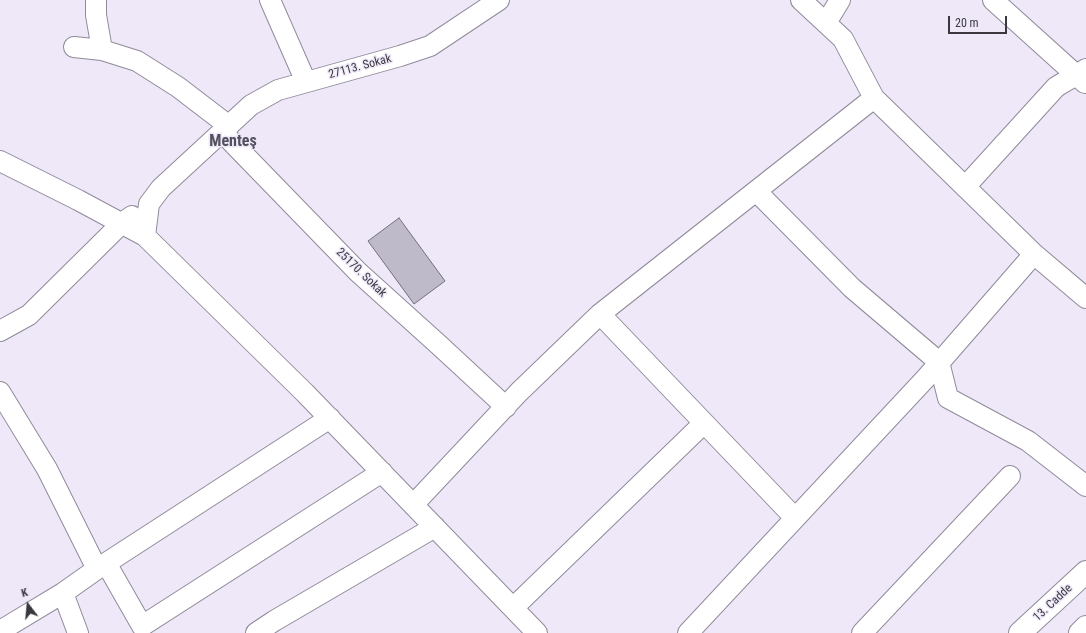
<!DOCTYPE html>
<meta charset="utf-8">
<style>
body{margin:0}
#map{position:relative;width:1086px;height:633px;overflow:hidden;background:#eee8f9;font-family:"Roboto Condensed",sans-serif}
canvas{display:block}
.north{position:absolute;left:8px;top:585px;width:40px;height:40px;-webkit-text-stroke:3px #eee8f9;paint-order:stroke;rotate:344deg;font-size:11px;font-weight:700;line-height:16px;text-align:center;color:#3a383e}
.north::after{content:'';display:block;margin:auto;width:14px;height:18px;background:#3a383e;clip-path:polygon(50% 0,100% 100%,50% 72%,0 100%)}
.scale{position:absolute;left:948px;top:16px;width:59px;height:18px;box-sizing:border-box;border:2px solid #3a383e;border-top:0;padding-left:5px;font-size:12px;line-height:14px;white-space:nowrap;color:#3a383e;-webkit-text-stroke:3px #eee8f9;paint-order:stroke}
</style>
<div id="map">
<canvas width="1086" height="633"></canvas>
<div class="north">K</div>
<div class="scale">20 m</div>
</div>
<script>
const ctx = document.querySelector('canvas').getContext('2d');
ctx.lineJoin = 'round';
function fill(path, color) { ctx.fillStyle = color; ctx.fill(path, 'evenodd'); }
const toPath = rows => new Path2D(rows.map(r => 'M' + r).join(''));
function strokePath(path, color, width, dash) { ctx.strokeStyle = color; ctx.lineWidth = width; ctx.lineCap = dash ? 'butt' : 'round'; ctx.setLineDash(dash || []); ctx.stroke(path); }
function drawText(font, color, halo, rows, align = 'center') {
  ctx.font = font + ' "Roboto Condensed",sans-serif'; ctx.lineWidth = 3; ctx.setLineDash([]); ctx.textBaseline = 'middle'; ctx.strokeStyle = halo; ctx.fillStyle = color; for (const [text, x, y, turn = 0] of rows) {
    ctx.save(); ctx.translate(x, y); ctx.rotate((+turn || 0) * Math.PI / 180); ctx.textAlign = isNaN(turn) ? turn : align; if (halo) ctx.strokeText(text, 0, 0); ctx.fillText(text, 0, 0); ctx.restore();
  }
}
const building = toPath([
 [399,218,445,281,414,304,368,241,399,218]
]);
fill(building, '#bfbaca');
strokePath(building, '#746e7d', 1);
const minor = toPath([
 [96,0,96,15,102,50],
 [270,0,306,82],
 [801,0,843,39,874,98],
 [993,0,1085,83],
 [826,23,840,0],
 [74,47,102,50,137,61,178,87,229,126],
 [223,133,358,272,439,345,506,407],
 [0,161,78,200,145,236,305,393,537,633],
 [965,187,1056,87,1086,69],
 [756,191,852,288,939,362,948,398,1028,441,1086,486],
 [145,236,149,204,161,188,251,105,278,90,400,56,430,46,499,0],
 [600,314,795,518],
 [0,331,29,315,122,223,132,216],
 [0,392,47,469,97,569,63,593,0,631],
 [413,505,519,392,600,314,874,98,1034,254,1086,298],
 [106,563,142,626,382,472],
 [97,569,330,418],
 [63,593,78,633],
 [513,608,704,423],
 [256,633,274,621,435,527],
 [688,633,926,378,1034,254],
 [862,633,1010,476]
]);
const secondary = toPath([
 [1020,633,1086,572],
 [1080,633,1086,627]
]);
strokePath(minor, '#908a99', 22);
strokePath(secondary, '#908a99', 24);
strokePath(minor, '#fff', 20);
strokePath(secondary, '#fff', 22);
drawText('12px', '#3a383e', '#eee8f9', [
 ["27113. Sokak",360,67,-15],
 ["25170. Sokak",361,273,44],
 ["13. Cadde",1053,603,-43]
]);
drawText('bold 16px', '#55505e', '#eee8f9', [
 ["Menteş",233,142]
]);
</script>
